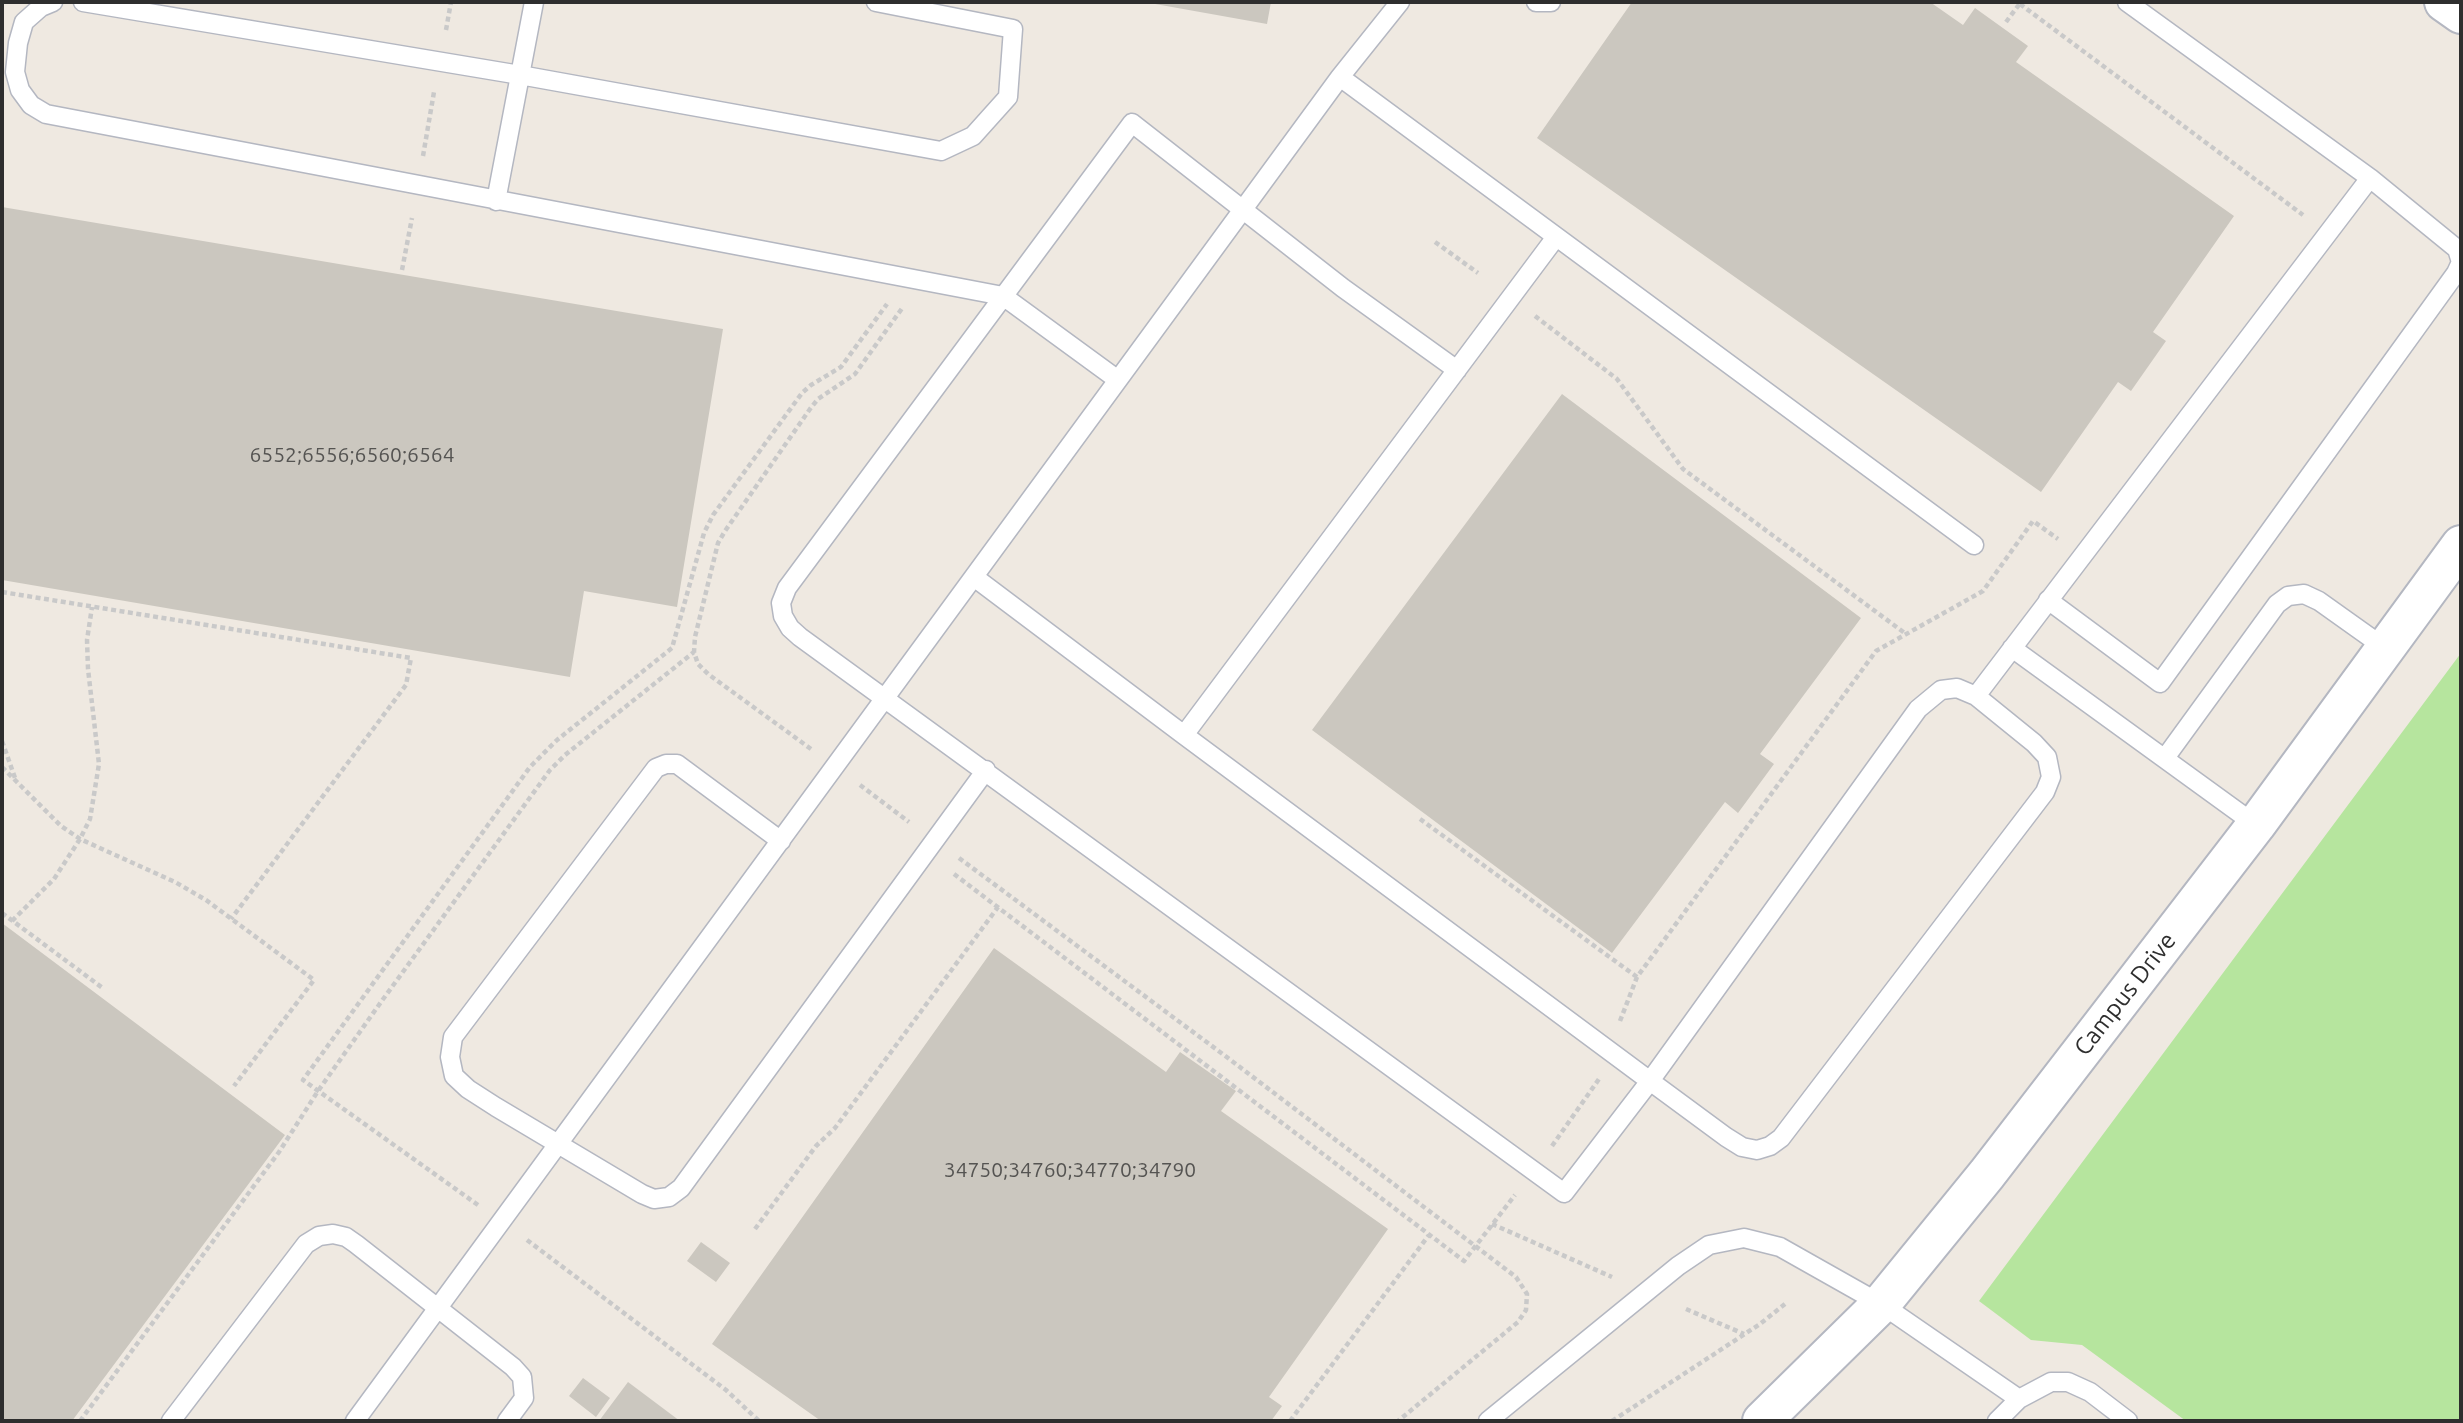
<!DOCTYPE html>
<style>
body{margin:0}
#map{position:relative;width:2463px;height:1423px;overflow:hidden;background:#efe9e1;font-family:Ubuntu,sans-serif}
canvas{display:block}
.frame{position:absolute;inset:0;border:4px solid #2e2e2e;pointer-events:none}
</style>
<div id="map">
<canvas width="2463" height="1423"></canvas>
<div class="frame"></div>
</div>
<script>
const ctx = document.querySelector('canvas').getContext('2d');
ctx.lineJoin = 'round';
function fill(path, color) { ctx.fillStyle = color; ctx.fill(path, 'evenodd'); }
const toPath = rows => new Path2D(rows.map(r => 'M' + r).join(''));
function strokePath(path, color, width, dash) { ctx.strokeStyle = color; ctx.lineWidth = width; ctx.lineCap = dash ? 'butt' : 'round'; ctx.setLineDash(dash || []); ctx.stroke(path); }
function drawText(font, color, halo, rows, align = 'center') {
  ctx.font = font + ' Ubuntu,sans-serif'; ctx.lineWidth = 6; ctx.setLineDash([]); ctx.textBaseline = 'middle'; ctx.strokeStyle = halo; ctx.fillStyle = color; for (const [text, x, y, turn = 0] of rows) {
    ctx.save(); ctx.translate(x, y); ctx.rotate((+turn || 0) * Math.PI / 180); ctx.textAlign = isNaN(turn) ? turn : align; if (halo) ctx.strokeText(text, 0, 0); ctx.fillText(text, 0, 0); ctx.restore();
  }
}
fill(toPath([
 [2461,653,2461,1421,2186,1421,2082,1345,2031,1340,1979,1301]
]), '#b6e59e');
fill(toPath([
 [1144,2,1271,2,1267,24],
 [1632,2,1930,2,1963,25,1975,8,2028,46,2016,62,2234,216,2153,332,2166,341,2131,391,2118,382,2041,492,1537,138],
 [2,207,723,329,677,607,584,591,570,677,2,580],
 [1562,394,1861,618,1760,754,1774,764,1738,813,1725,802,1612,953,1312,730],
 [2,923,285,1135,72,1421,2,1421],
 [994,948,1166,1072,1180,1052,1236,1091,1221,1111,1388,1229,1269,1397,1282,1406,1271,1421,821,1421,712,1344],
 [701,1242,730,1263,716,1282,687,1261],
 [583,1378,610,1398,596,1417,569,1396],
 [628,1382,680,1421,599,1421]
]), '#cbc7bf');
const lane = toPath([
 [53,2,41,7,24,22,18,43,15,72,20,90,31,105,46,114,1003,296,1118,380],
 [83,2,520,75,941,151,973,136,1008,97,1013,29,876,2],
 [1536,2,1551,2],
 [1340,77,1974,545],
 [496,201,534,2],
 [974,577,1184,735,1650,1081,1726,1137,1742,1147,1757,1150,1770,1146,1781,1138,2045,792,2051,777,2047,757,2034,743,1976,696,1957,688,1941,690,1918,709,1650,1081,1564,1193,800,637,790,628,783,616,781,603,787,588,1132,123,1343,288,1457,370],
 [2048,600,2160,683,2456,273,2461,262,2457,249,2370,178,2127,2],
 [2012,648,2256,825],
 [1976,696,2370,178],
 [1184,735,1556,237],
 [2165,758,2277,604,2288,596,2304,594,2319,601,2385,648],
 [781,841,677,764,666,764,656,768,453,1037,450,1057,454,1076,468,1089,496,1107,642,1194,654,1199,669,1197,681,1188,986,770],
 [171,1421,306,1244,319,1236,333,1234,346,1237,356,1244,513,1367,522,1377,524,1398,507,1421],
 [355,1421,1340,77,1400,2],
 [1488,1421,1678,1266,1709,1245,1744,1238,1780,1247,1881,1304,2019,1399,2051,1382,2068,1382,2090,1392,2128,1421],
 [1997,1421,2019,1399]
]);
const secondary = toPath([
 [2444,2,2461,14],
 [1762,1421,1881,1304,1987,1174,2256,825,2461,545]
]);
strokePath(lane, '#b4b7c1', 21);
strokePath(secondary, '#b4b7c1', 42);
strokePath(toPath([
 [2020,4,2303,215],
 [2006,22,2021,2],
 [446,30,451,2],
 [423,156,434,92],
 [1435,242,1478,273],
 [402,270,412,218],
 [1535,316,1617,379,1683,469,1906,634],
 [2,592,411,658,406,685,231,919],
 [2,741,15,778],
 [811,749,708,674,698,664,694,652,695,637,718,543,725,531,810,409,818,399,855,374,903,307],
 [2,767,61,826,80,839,175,882,206,900,314,980,234,1086],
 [860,785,909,822],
 [1420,819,1637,977],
 [959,858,1224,1055,1516,1277,1527,1294,1526,1310,1518,1322,1398,1421],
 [954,874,1464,1261,1515,1195],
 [2,913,104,989],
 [12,921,54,879,80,839,90,819,99,764,88,669,87,640,92,607],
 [1620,1021,1637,977,1876,651,1983,591,2033,521,2058,539],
 [1552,1146,1599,1079],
 [478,1205,303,1080,530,767,557,740,672,648,704,533,713,515,802,393,811,385,841,367,887,304],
 [1492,1224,1612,1277],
 [755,1229,816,1146,835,1128,998,907],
 [527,1240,726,1390,759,1421],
 [1686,1309,1744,1334],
 [80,1421,279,1152,318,1091,381,1002,550,770,565,755,694,652],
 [1290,1421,1429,1235],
 [1612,1421,1760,1324,1785,1304]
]), '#c9c9c9', 4.5, [5, 3.5]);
strokePath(lane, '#fff', 18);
strokePath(secondary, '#fff', 38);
drawText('21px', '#555452', null, [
 ["6552;6556;6560;6564",352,455],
 ["34750;34760;34770;34790",1070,1170]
]);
drawText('24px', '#2e2e2e', '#fff', [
 ["Campus Drive",2125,994,-52]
]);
</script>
